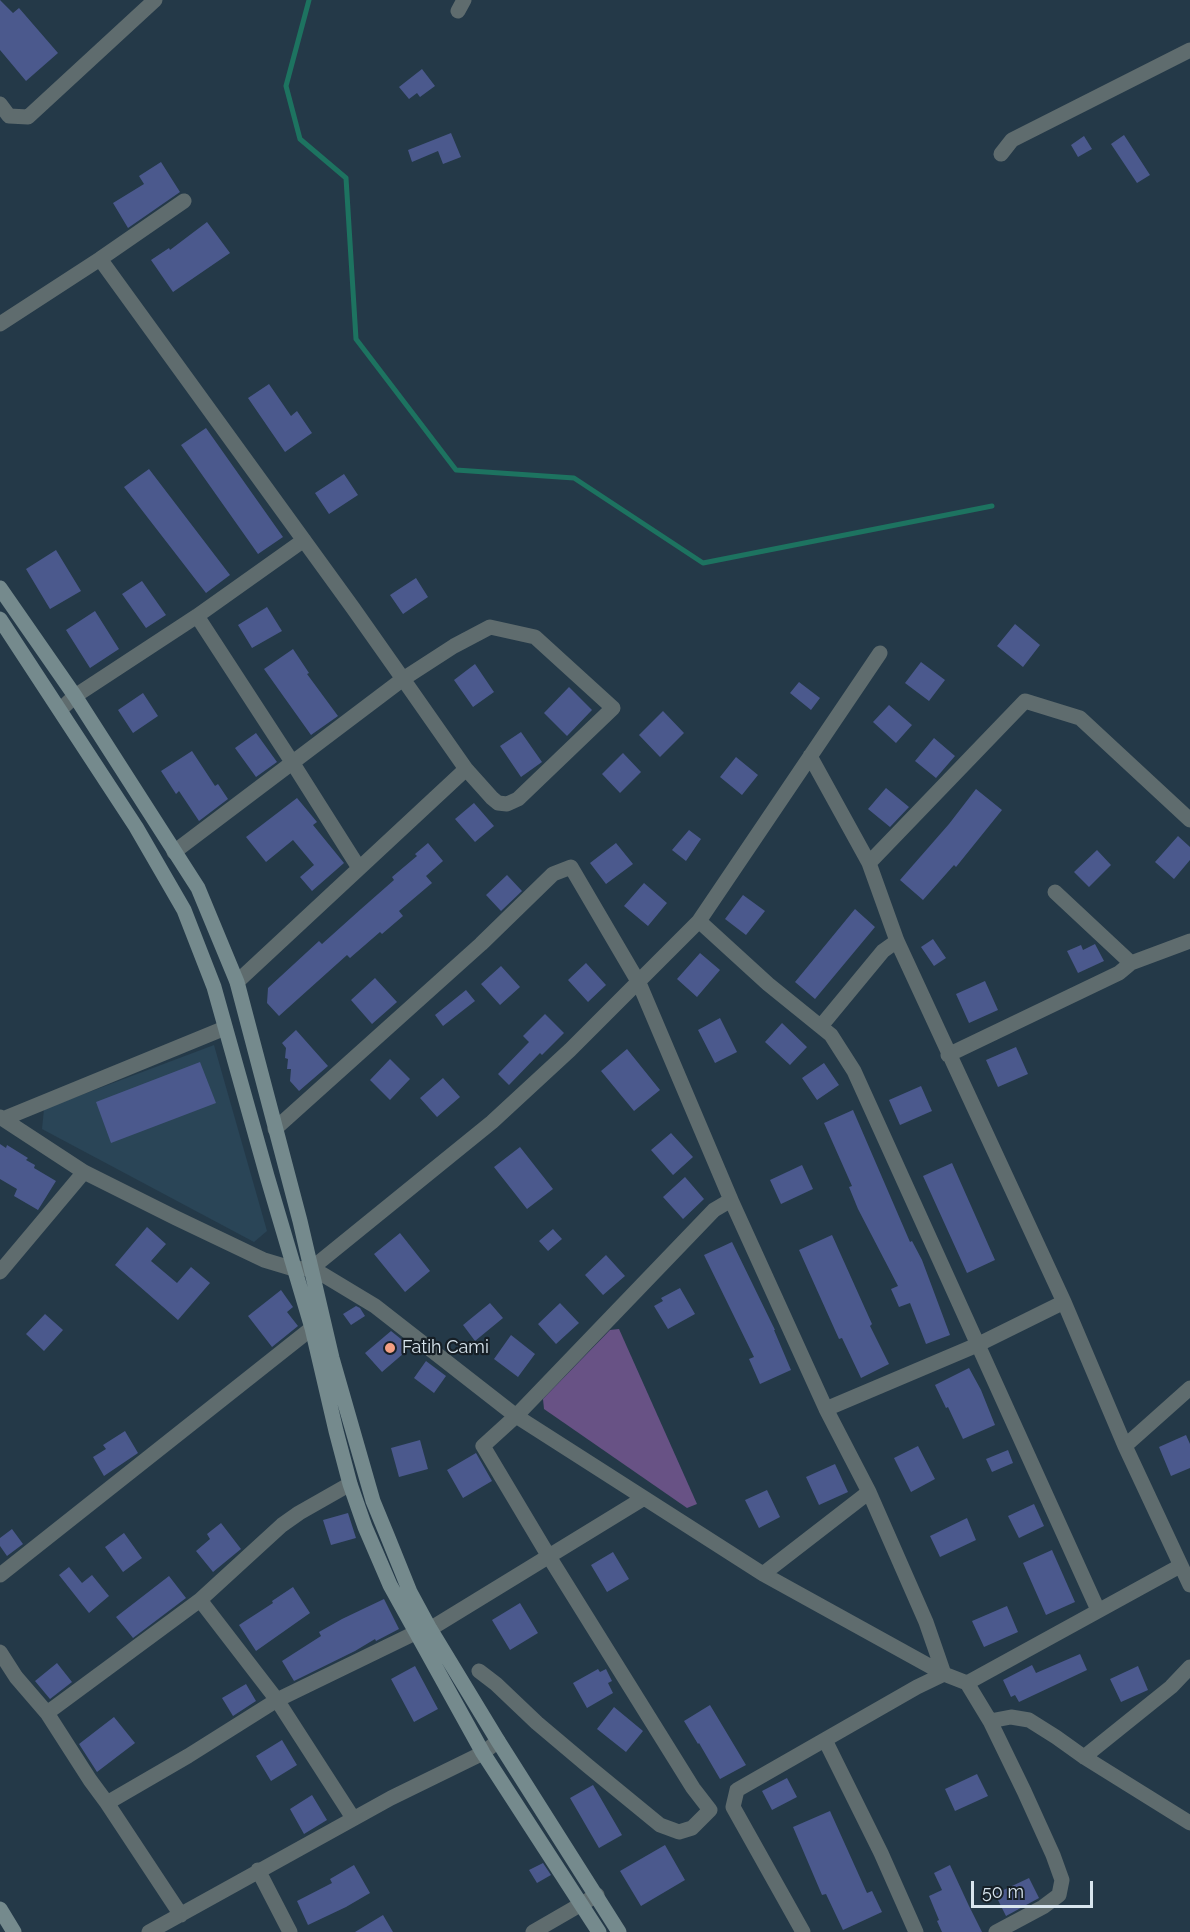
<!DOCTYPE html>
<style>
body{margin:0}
#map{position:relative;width:1190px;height:1932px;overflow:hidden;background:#243948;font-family:Raleway,sans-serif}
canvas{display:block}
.scale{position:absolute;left:971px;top:1881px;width:122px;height:27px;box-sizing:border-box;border:3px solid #d8e5ee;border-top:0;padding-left:8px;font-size:18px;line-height:21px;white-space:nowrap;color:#d8e5ee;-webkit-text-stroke:4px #161f26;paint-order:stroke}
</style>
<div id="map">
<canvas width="1190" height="1932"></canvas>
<div class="scale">50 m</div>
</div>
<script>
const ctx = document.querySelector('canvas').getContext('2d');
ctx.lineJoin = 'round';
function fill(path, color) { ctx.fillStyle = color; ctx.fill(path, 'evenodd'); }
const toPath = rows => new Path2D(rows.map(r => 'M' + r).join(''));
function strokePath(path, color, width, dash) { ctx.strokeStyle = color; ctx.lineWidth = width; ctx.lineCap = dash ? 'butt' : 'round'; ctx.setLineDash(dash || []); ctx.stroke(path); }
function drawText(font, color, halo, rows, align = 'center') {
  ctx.font = font + ' Raleway,sans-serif'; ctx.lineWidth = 4.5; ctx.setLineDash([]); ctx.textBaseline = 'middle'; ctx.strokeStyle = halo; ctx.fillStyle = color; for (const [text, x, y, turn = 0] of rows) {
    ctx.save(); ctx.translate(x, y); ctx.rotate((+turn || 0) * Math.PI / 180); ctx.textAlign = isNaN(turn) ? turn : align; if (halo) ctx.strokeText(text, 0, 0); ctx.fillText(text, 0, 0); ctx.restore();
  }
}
fill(toPath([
 [214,1045,267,1231,254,1242,42,1129,44,1109]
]), '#2a4557');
fill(toPath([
 [619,1329,697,1504,687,1508,544,1409,543,1399,610,1330]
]), '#685285');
strokePath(toPath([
 [309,0,286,86,300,139,346,178,356,339,456,470,574,478,703,563,992,506]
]), '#1d7360', 5);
fill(toPath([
 [0,0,13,13,19,8,58,53,26,81,0,50],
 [422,69,435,86,420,97,417,93,409,99,399,87],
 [451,133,461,157,443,164,438,151,412,162,408,150],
 [1124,135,1150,175,1137,183,1111,144],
 [1084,136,1092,149,1078,157,1071,145],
 [161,162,180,192,128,228,113,203,144,184,139,176],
 [207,222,230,253,173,292,151,260,169,248,170,250],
 [269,384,291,416,297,411,312,433,285,452,248,398],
 [206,428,283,537,258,554,181,445],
 [149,469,230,575,206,593,124,487],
 [344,474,358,495,329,514,315,493],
 [56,550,81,591,50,609,26,569],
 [416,578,428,597,403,614,390,595],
 [142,581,166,615,146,628,122,594],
 [267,607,282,631,252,648,238,625],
 [95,611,119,649,90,668,66,630],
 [1015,624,1040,645,1023,667,997,646],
 [293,649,309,673,307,674,338,716,311,735,264,669],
 [921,662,945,680,929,701,905,683],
 [475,664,494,692,473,707,454,680],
 [799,682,820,698,811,710,790,693],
 [569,687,592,710,567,736,544,713],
 [143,693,158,716,133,733,118,710],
 [889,705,912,725,896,743,873,722],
 [663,711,684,733,660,757,639,735],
 [521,732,542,762,521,777,500,746],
 [256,733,277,762,256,777,235,748],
 [934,738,955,756,936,778,915,761],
 [192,751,215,786,218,784,228,799,199,821,179,791,176,794,161,771],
 [623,753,641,772,620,793,602,774],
 [736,757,758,775,742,795,720,777],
 [886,788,909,807,890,827,868,809],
 [976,789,1002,810,956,867,954,865,923,900,900,880,949,824],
 [297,798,317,822,313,825,344,863,312,891,300,877,314,865,293,840,266,862,246,837],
 [474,803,494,826,475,842,455,819],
 [689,830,701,839,686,861,672,850],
 [1178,836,1190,847,1190,860,1174,879,1155,862],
 [428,843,443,861,426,876,432,883,399,911,403,916,382,934,380,932,350,958,347,955,279,1016,267,1003,268,988,319,941,322,944,361,909,394,880,392,877,417,856,415,854],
 [616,843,633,864,606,884,590,863],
 [1097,850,1111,865,1089,887,1074,872],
 [507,875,522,891,501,911,486,895],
 [644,883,667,903,648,926,624,906],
 [743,895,765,911,746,935,725,919],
 [855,909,875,927,815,999,795,982],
 [933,939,946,958,934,966,921,947],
 [1095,944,1104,961,1078,973,1067,951,1081,945,1083,950],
 [700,953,720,970,697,997,677,979],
 [586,963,606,985,588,1002,568,980],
 [501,966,520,987,500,1005,481,984],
 [375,978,397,1002,372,1024,351,1000],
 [985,981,998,1010,969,1023,956,994],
 [466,990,475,1001,443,1026,435,1015],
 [545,1014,564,1033,542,1055,540,1053,509,1085,498,1074,529,1042,523,1036],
 [720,1018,737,1052,715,1063,698,1030],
 [782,1023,807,1047,790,1065,765,1042],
 [296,1030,328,1066,299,1091,290,1081,291,1069,287,1069,288,1059,285,1058,286,1048,282,1043],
 [1016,1047,1028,1074,998,1087,986,1060],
 [627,1049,660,1090,634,1111,601,1071],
 [390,1059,410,1079,390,1100,370,1080],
 [200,1062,216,1103,111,1143,96,1102],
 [824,1063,839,1085,817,1100,802,1078],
 [443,1078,460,1097,437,1117,420,1098],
 [921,1086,932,1111,900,1125,889,1100],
 [853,1110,910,1242,912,1241,922,1260,950,1335,926,1344,910,1303,899,1307,891,1289,898,1286,858,1209,849,1187,852,1186,824,1123],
 [671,1133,693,1157,673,1175,651,1150],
 [0,1144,6,1148,7,1145,28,1158,26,1160,35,1165,34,1168,56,1181,38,1210,14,1196,17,1189,0,1179],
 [520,1147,553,1189,527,1209,494,1167],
 [952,1163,995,1260,967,1273,923,1176],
 [802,1165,813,1189,781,1204,770,1180],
 [685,1177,704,1199,683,1219,663,1197],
 [147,1227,166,1244,151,1261,177,1283,191,1267,210,1283,178,1320,115,1265],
 [553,1229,562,1239,548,1251,539,1241],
 [400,1233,430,1271,405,1292,374,1254],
 [832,1235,872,1324,870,1326,889,1364,861,1378,842,1338,839,1339,799,1250],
 [732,1242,775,1330,774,1330,791,1370,760,1384,749,1359,754,1357,704,1255],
 [606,1255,625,1276,603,1295,585,1275],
 [680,1288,695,1314,668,1329,654,1306,663,1301,661,1298],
 [281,1290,293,1307,287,1312,298,1326,272,1347,248,1316],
 [490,1303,503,1318,475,1341,463,1325],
 [560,1303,579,1323,556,1344,538,1324],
 [356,1306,360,1308,365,1316,351,1325,343,1314],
 [45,1314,63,1330,44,1351,26,1334],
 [391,1331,411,1347,382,1372,365,1353],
 [511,1335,535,1354,518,1377,494,1359],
 [426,1361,446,1376,434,1393,414,1378],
 [969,1368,981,1390,995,1425,963,1439,948,1407,946,1408,935,1385],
 [125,1431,138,1453,104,1476,93,1457,106,1449,103,1445],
 [1186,1435,1190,1444,1190,1468,1171,1476,1159,1447],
 [420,1440,428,1469,399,1477,391,1448],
 [918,1446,935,1479,911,1492,894,1458],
 [1008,1450,1013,1463,992,1472,986,1459],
 [476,1453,492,1481,463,1498,447,1470],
 [835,1464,848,1492,819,1505,806,1477],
 [767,1490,780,1517,759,1528,745,1500],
 [1034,1504,1044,1526,1019,1538,1008,1516],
 [348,1513,356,1538,331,1545,323,1520],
 [967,1518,976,1540,940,1557,930,1536],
 [221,1523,241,1549,213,1572,196,1551,210,1539,207,1534],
 [12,1529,23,1544,7,1556,0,1546,0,1538],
 [124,1533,142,1558,123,1572,105,1547],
 [1052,1550,1075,1602,1046,1615,1023,1563],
 [613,1552,629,1579,607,1592,591,1565],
 [69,1567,82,1583,92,1575,109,1596,89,1613,59,1575],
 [169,1576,186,1598,133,1638,116,1617],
 [293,1587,310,1613,256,1651,239,1625,273,1603,272,1601],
 [384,1599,399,1629,376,1641,375,1639,355,1651,294,1681,282,1661,321,1636,319,1632,342,1619],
 [520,1603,538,1633,510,1650,492,1620],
 [1007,1606,1018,1632,984,1647,972,1621],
 [1080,1654,1087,1670,1019,1702,1015,1695,1011,1697,1003,1680,1032,1665,1036,1673],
 [57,1663,72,1682,50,1699,35,1681],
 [415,1666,438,1709,414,1722,391,1679],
 [1138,1666,1148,1690,1121,1702,1110,1679],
 [598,1669,600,1672,606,1669,612,1681,608,1683,613,1693,587,1708,573,1683],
 [246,1684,256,1701,233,1716,222,1698],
 [710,1705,746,1765,720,1779,699,1743,698,1744,684,1721],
 [614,1707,643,1731,626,1752,597,1729],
 [114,1717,135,1743,97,1772,79,1744],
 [282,1740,297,1765,271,1781,256,1756],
 [977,1774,988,1796,955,1811,945,1789],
 [787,1778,797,1797,772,1810,762,1791],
 [593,1785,622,1835,599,1848,570,1798],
 [312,1795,327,1820,304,1834,290,1809],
 [830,1811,867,1893,872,1891,882,1912,843,1930,826,1894,822,1895,793,1827],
 [665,1845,685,1880,641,1906,620,1871],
 [543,1863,551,1875,537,1883,529,1870],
 [354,1865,370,1893,346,1907,308,1925,297,1901,332,1883,330,1879],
 [950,1865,969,1906,982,1932,942,1932,937,1921,939,1920,929,1896,942,1890,934,1873],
 [1029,1878,1039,1898,1006,1916,995,1894],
 [383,1915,393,1932,355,1932]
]), '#4b598d');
strokePath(toPath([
 [458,11,464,0],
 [0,104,9,116,28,117,155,0],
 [1001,154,1012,140,1190,50],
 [100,259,353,608,403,679,466,769,492,798,498,803,507,804,518,799,613,708,535,637,490,627,454,646,403,679,174,852],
 [0,324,100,259,184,201],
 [197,616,292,762,359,868],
 [60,710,75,696,197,616,304,540],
 [810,756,869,863,897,941,1064,1302,1125,1446,1190,1585],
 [869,863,1025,701,1080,718,1190,820],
 [1055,892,1131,963],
 [699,921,768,984,831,1035,854,1071,1098,1610],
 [237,982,466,769],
 [821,1026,883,951,897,941],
 [948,1055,1119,973,1131,963,1190,941],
 [0,1117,84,1172,176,1218,264,1260,294,1269,312,1268,492,1122,570,1050,699,921,880,653],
 [3,1119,225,1028],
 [275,1129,481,944,553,874,571,867,639,983,731,1200],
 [312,1268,375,1306,516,1416,763,1574,944,1674,967,1683,990,1721,1024,1791,1053,1855,1062,1880,1059,1895,1043,1907,996,1932],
 [0,1272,84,1172],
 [826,1409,977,1345,1064,1302],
 [1125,1446,1190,1388],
 [763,1574,869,1492],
 [0,1575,312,1328],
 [200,1600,277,1700,353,1818],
 [0,1652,16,1677,47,1713,90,1780,107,1803,181,1915],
 [479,1671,496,1684,537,1723,588,1766,660,1825,679,1832,692,1828,710,1810,693,1788,548,1555,483,1446,516,1416,714,1210,731,1200,826,1409,869,1492,926,1622,944,1674,917,1687,737,1790,733,1807,803,1932],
 [967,1683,1180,1566],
 [47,1713,200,1600,282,1525,299,1513,350,1484],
 [990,1721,1011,1717,1029,1720,1056,1737,1084,1757,1190,1823],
 [825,1740,881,1853,916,1932],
 [1084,1757,1171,1687,1190,1667],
 [107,1803,188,1756,277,1700,415,1633,430,1629,644,1498],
 [258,1870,290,1932],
 [149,1932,391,1798,483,1753,498,1741],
 [533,1932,597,1895]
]), '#5f6c6e', 15);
strokePath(toPath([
 [0,588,75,696,198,888,237,982,300,1221,332,1358,373,1501,387,1535,410,1592,430,1629,498,1741,619,1932],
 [0,619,136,827,184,910,214,987,267,1176,312,1328,336,1431,350,1484,365,1527,390,1585,483,1753,599,1932],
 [0,1909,14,1932]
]), '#758a8d', 15);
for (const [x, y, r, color] of [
 [390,1348,6,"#f39f83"]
]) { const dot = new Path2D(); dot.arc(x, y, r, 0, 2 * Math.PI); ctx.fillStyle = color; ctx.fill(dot); strokePath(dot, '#161f26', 2); }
drawText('18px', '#d8e5ee', '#161f26', [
 ["Fatih Cami",402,1348]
], 'left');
</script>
